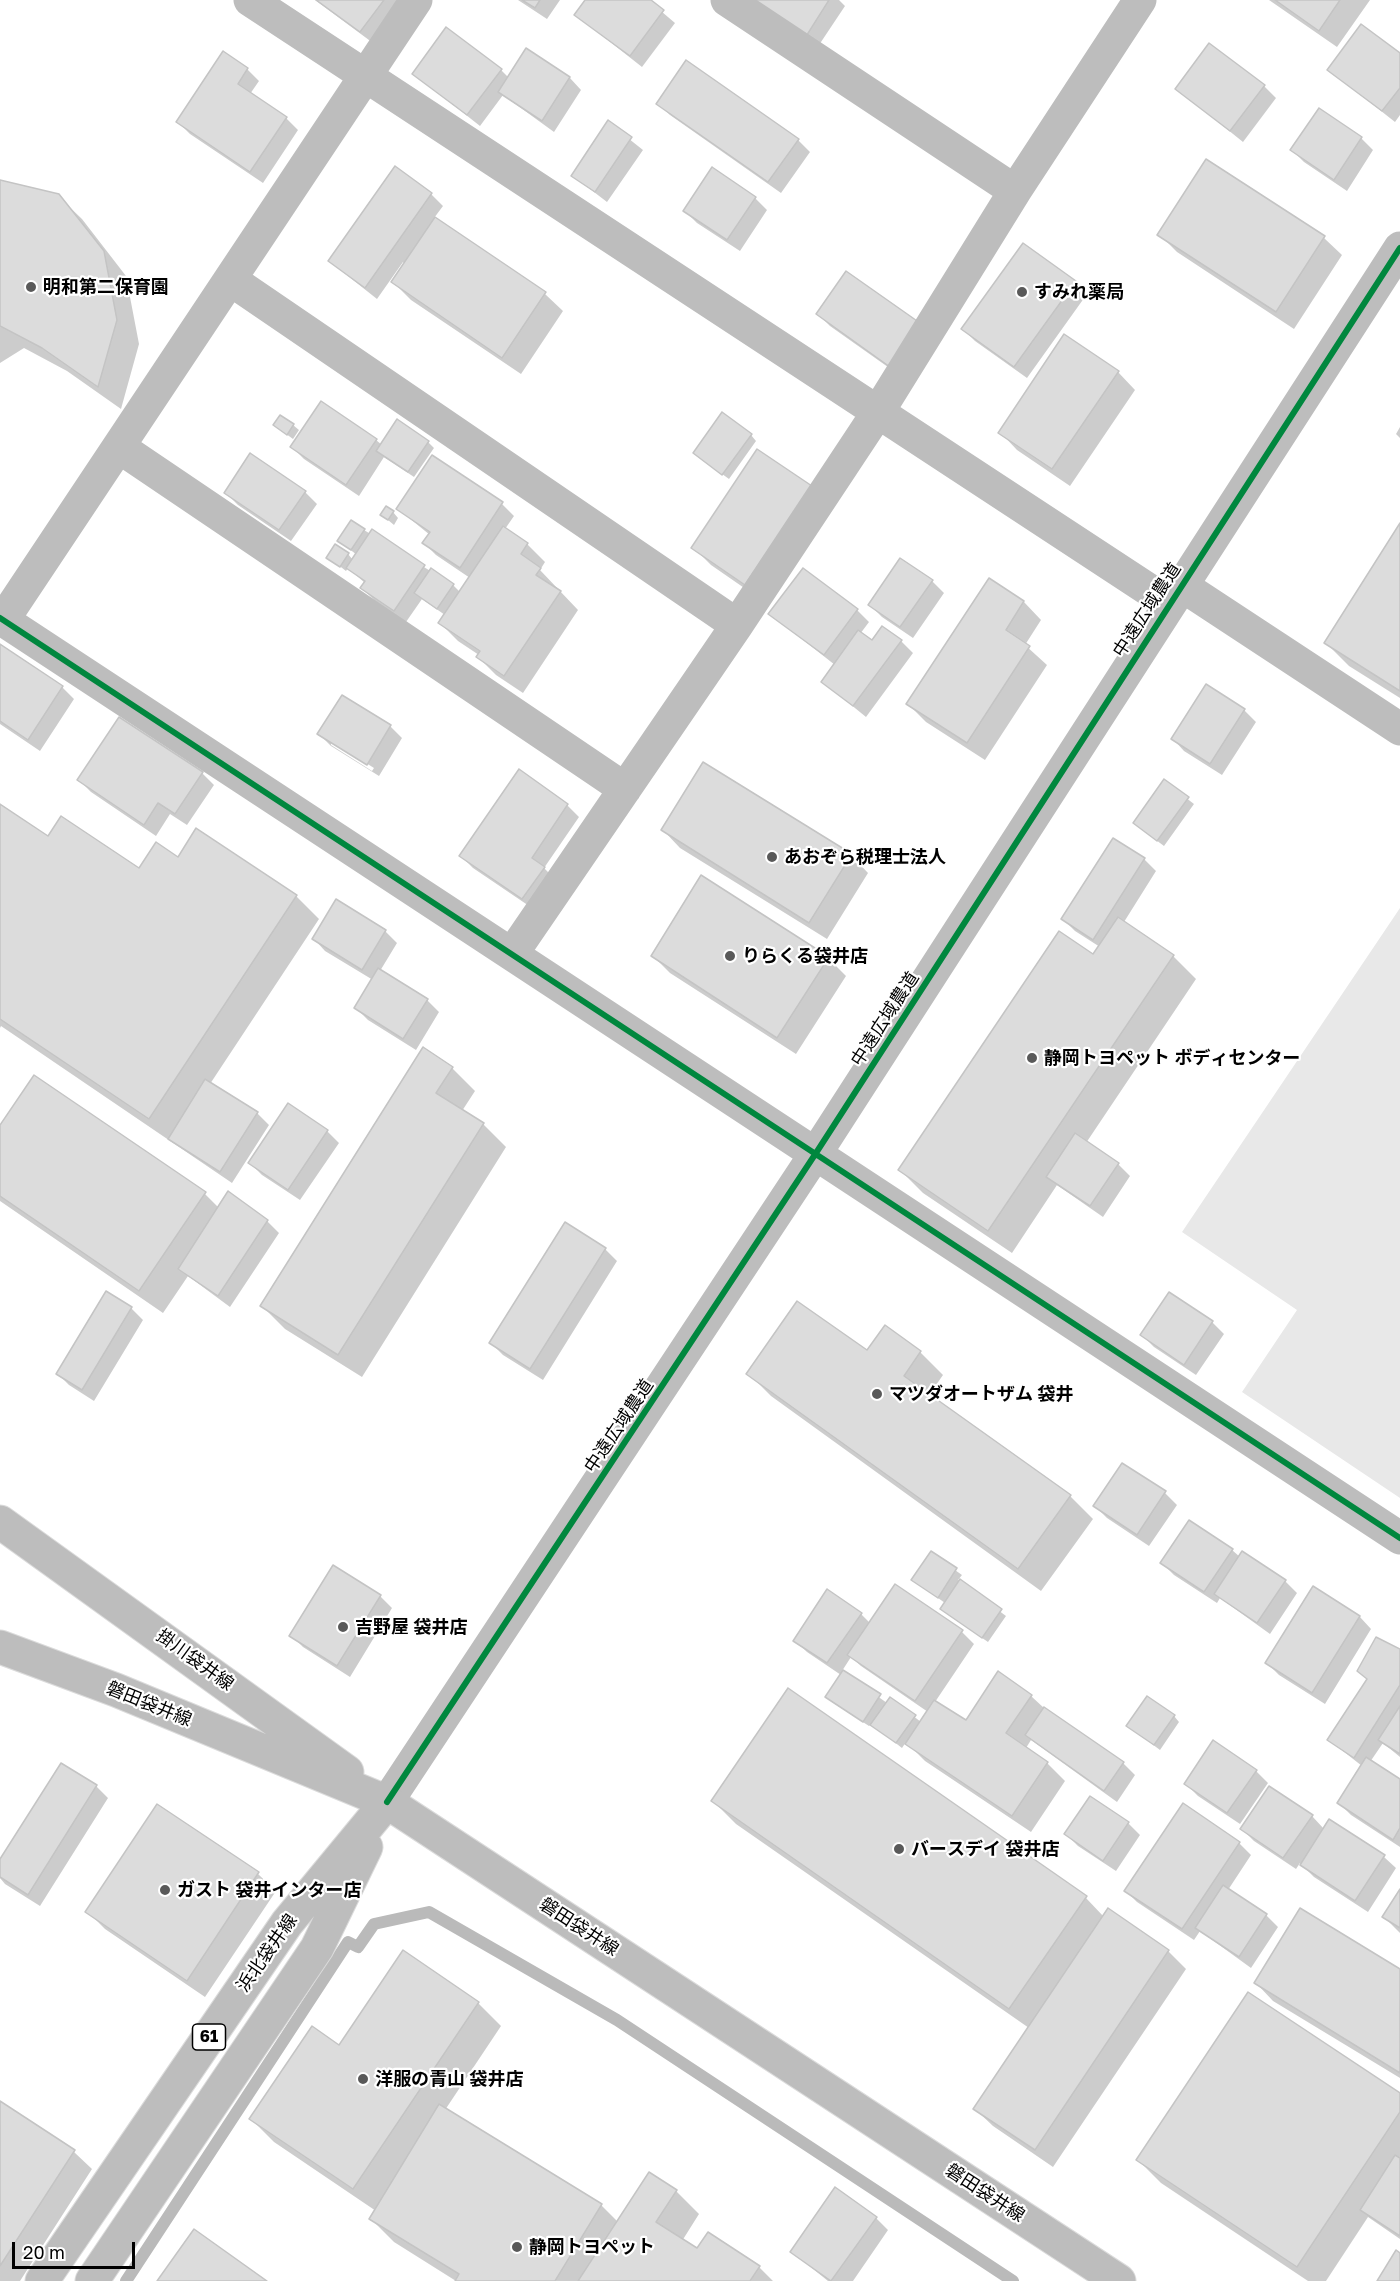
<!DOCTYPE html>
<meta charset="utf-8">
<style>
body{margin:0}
#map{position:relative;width:1400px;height:2281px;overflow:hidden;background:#fff;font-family:"Golos Text",sans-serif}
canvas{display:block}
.scale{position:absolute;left:12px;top:2242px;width:123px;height:27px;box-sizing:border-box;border:3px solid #000;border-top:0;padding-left:8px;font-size:18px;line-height:21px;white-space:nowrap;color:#000;-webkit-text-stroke:4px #fff;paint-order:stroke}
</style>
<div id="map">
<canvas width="1400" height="2281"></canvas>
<div class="scale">20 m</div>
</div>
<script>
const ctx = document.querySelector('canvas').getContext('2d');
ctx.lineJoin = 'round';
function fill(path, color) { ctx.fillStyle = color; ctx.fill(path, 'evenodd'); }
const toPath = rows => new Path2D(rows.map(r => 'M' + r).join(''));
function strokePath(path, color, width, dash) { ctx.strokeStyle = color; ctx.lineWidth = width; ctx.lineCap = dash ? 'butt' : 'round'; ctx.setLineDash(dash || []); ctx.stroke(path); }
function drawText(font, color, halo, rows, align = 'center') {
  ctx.font = font + ' "Golos Text","Noto Sans JP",sans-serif'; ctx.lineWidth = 4.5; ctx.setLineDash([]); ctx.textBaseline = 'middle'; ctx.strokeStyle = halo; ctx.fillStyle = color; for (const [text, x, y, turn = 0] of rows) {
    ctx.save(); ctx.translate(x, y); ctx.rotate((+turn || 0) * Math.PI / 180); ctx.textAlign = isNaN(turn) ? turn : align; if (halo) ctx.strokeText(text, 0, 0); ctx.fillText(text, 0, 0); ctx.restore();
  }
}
fill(toPath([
 [1400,908,1400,1498,1242,1392,1297,1310,1182,1232]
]), '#e8e8e8');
fill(toPath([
 [315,0,405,0,373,43],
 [518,0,560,0,547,19],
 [587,0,648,0,675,23,642,67,576,15],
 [746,0,839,0,845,6,817,48],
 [1269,0,1370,0,1337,47],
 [527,50,570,78,581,90,554,132,503,95,480,126,414,74,501,70,509,78],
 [1400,55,1400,115,1395,122,1329,70],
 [247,69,259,81,250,94,286,118,298,130,263,183,190,134,178,122],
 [1264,86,1276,98,1243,142,1177,89],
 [658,103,798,140,810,152,781,193,670,115],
 [609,123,643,150,607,202,573,176],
 [1361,138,1373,150,1347,191,1304,162,1292,150],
 [1207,161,1324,238,1342,255,1294,329,1177,252,1159,234],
 [0,181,58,196,82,219,126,276,139,344,121,409,67,371,24,348,0,363],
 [431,194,443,206,434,218,545,294,563,311,521,374,411,300,393,282,405,264,403,262,377,299,329,261],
 [755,198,767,210,740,251,697,223,685,211],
 [847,273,902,377,830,326,818,314],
 [1075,282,1087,294,1027,378,975,341,963,329],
 [1118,372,1135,390,1070,486,1017,450,1000,432],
 [274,425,293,425,299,430,293,439],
 [1400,427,1400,438,1396,434],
 [751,435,756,441,729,479,700,458],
 [376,440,382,445,428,442,434,448,414,477,384,457,359,496,304,459,292,447],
 [758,452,763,601,711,565,693,547],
 [432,457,502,504,514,516,505,529,527,544,545,562,540,570,578,610,523,693,496,675,478,657,479,655,458,641,440,623,445,615,422,599,406,622,374,600,362,588,365,583,348,568,346,571,328,557,348,554,353,560,357,555,339,541,364,530,453,585,460,592,470,578,436,555,424,543,430,535,398,509],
 [305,492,317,504,291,541,238,505,226,493],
 [393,512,398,518,394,525,382,515],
 [1400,525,1400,698,1349,666,1326,643],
 [989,580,1024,602,1041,620,1025,645,1047,665,985,760,926,722,908,704],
 [932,581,944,593,913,638,882,617,870,605],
 [857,610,869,622,860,634,872,642,901,641,913,653,866,717,823,682,835,665,770,614],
 [0,646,62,687,74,699,40,751,0,724],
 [342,697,390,726,402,738,379,776,331,746,319,734],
 [331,741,374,768,372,771,331,745],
 [1244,710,1256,722,1222,775,1184,751,1173,739],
 [202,773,214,785,187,825,170,814,156,836,91,792,79,780],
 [1164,781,1194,804,1164,846,1140,828],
 [0,805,49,838,140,870,178,859,296,896,319,919,210,1084,257,1113,269,1125,232,1183,1,1026,0,1028],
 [567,805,579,817,544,868,556,880,535,910,473,868,461,856],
 [663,830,851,855,868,873,827,939,680,848],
 [1144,859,1156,871,1124,922,1173,956,1196,979,1086,1143,1118,1164,1130,1176,1103,1217,1057,1185,1012,1253,923,1193,900,1170,1100,947,1075,931,1063,919],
 [385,931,397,943,380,971,427,1000,439,1012,416,1050,368,1020,356,1008,373,980,325,951,314,939],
 [652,955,828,958,846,976,796,1054,670,973],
 [452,1068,475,1091,462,1111,483,1124,506,1147,362,1377,285,1329,262,1306],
 [0,1127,205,1194,219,1208,267,1221,279,1233,230,1307,188,1276,163,1313,0,1201],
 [327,1131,339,1143,300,1200,262,1175,250,1163],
 [605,1249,617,1261,543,1380,503,1355,491,1343],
 [131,1308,143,1320,94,1401,69,1385,57,1373],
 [1212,1322,1224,1334,1196,1375,1154,1347,1142,1335],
 [867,1352,920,1352,943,1375,929,1395,1070,1496,1093,1519,1041,1591,771,1396,748,1373],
 [1165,1493,1177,1505,1149,1546,1107,1518,1095,1506],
 [1232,1550,1240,1557,1285,1581,1297,1593,1270,1634,1220,1598,1217,1603,1174,1575,1162,1563],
 [931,1553,962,1575,958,1580,1006,1616,988,1642,947,1614,942,1609,945,1603,913,1580],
 [895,1586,962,1632,974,1644,935,1702,966,1723,1031,1696,1044,1708,1123,1763,1135,1775,1117,1802,1031,1740,1026,1748,1047,1763,1065,1781,1031,1832,925,1761,906,1742,902,1748,871,1724,869,1726,832,1702,827,1697,841,1675,807,1652,795,1640,861,1614,870,1623],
 [851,1657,861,1666,928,1712,921,1722,891,1699,887,1703,842,1671],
 [380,1596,392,1608,350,1677,303,1647,291,1635],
 [1360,1617,1371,1629,1325,1704,1279,1675,1267,1663],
 [1400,1650,1400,1757,1383,1743,1370,1762,1400,1781,1400,1847,1351,1815,1339,1803,1362,1766,1329,1740],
 [1174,1716,1179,1722,1160,1750,1128,1726],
 [1256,1771,1268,1783,1240,1824,1198,1796,1186,1784],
 [96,1786,108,1798,40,1906,5,1884,0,1878,0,1861],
 [713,1801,1086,1898,1104,1917,1168,1951,1186,1969,1053,2167,993,2126,975,2109,1029,2028,736,1824],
 [1183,1805,1239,1843,1251,1855,1228,1890,1266,1915,1278,1927,1251,1968,1200,1931,1194,1940,1137,1902,1125,1890],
 [157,1806,258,1874,276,1891,205,1997,105,1929,87,1911],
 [1312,1816,1324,1829,1329,1821,1384,1857,1396,1868,1368,1912,1314,1877,1300,1863,1296,1869,1254,1841,1242,1829],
 [1128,1823,1140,1835,1116,1871,1078,1846,1066,1834],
 [1400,1892,1400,1933,1384,1917],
 [1400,1971,1400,2078,1273,2001,1256,1983],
 [478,2003,501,2026,445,2110,601,2205,618,2222,676,2191,699,2214,682,2241,697,2250,759,2267,773,2281,456,2281,394,2242,371,2219,376,2211,274,2142,251,2119,340,2047],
 [1400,2095,1400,2239,1368,2217,1326,2281,1308,2281,1161,2183,1138,2160],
 [0,2103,74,2152,92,2169,20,2281,0,2281],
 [876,2218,888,2230,853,2281,828,2281,792,2252]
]), '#0003');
strokePath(toPath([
 [126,2281,348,1942,358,1947,374,1924,429,1912,617,2020,1013,2281]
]), '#bababa', 12);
const building = toPath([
 [316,0,384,0,360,32,316,0],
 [522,0,540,0,535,8,522,0],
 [585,0,651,0,664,10,630,56,574,15,585,0],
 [749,0,829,0,805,38,749,0],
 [1275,0,1340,0,1319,31,1275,0],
 [1361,24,1400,53,1400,88,1382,111,1327,70,1361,24],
 [446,27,502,69,467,115,412,74,446,27],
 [1209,43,1265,85,1230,131,1175,89,1209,43],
 [526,48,570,77,542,121,498,92,526,48],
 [223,51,248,68,238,84,287,117,250,172,176,122,223,51],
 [686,60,799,139,768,182,656,104,686,60],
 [1319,108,1362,137,1334,180,1290,150,1319,108],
 [608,120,632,137,595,192,571,176,608,120],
 [1206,159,1325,236,1276,312,1157,235,1206,159],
 [395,166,432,193,365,288,328,261,395,166],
 [712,167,756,197,727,240,683,211,712,167],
 [0,180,59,194,104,251,117,320,98,387,42,348,0,326,0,180],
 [435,217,546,292,502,358,391,282,435,217],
 [1023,243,1076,281,1014,367,961,329,1023,243],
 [846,271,920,323,890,367,816,314,846,271],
 [1064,334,1119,371,1052,469,998,433,1064,334],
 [321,401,377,439,346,485,290,447,321,401],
 [722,412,752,434,722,475,693,453,722,412],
 [280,415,294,424,287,435,273,425,280,415],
 [397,419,429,441,408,472,376,451,397,419],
 [757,449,812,486,745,585,691,548,757,449],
 [250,453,306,491,279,530,224,493,250,453],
 [432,455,503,502,460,568,422,543,430,532,396,509,432,455],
 [386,506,394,511,388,520,380,515,386,506],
 [351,520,365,529,351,550,337,541,351,520],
 [1400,523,1400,691,1324,643,1400,523],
 [503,526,528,543,521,554,541,568,536,575,561,591,504,676,476,657,480,651,438,623,503,526],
 [372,529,425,565,394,611,360,588,365,581,346,568,372,529],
 [335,544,349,553,340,567,326,558,335,544],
 [900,558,933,580,900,627,868,605,900,558],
 [431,568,454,584,437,609,414,593,431,568],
 [803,568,858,609,824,655,768,614,803,568],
 [989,578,1024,601,1006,630,1030,646,967,743,906,704,989,578],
 [882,626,902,640,853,706,821,682,858,630,872,640,882,626],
 [0,644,63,686,28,740,0,721,0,644],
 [1206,684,1245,709,1210,764,1171,739,1206,684],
 [342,695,391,725,367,765,317,734,342,695],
 [119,717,203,772,175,814,158,803,144,825,77,780,119,717],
 [703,762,852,854,809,923,661,830,703,762],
 [519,769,568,804,532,858,545,867,522,899,459,856,519,769],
 [1164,779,1189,797,1157,841,1133,823,1164,779],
 [0,804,48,836,61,816,139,868,156,842,178,857,196,828,297,895,149,1119,0,1019,0,804],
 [1113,838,1145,858,1093,940,1061,919,1113,838],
 [701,875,829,957,777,1038,651,956,701,875],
 [336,899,386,930,362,970,312,939,336,899],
 [1118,917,1174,955,988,1231,898,1170,1059,931,1093,954,1118,917],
 [378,968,428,999,403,1039,354,1008,378,968],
 [423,1047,453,1067,436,1093,484,1123,338,1355,260,1306,423,1047],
 [34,1075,206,1192,139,1291,0,1196,0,1125,34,1075],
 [205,1079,258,1112,220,1172,168,1139,205,1079],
 [288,1103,328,1130,288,1190,248,1163,288,1103],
 [1075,1133,1119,1163,1090,1206,1046,1177,1075,1133],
 [228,1191,268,1220,218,1296,178,1269,228,1191],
 [565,1222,606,1248,530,1369,489,1343,565,1222],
 [106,1291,132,1307,82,1390,56,1374,106,1291],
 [1169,1292,1213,1321,1184,1365,1140,1335,1169,1292],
 [797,1301,867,1350,885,1325,921,1351,904,1376,1071,1495,1018,1569,746,1374,797,1301],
 [1122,1463,1166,1491,1137,1535,1093,1506,1122,1463],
 [1189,1520,1233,1549,1204,1592,1160,1563,1189,1520],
 [931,1551,957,1568,938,1598,911,1580,931,1551],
 [1242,1551,1286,1580,1257,1623,1214,1594,1242,1551],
 [333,1565,381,1595,337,1666,289,1636,333,1565],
 [960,1579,1002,1609,982,1638,940,1609,960,1579],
 [895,1584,963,1630,915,1701,847,1655,895,1584],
 [1313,1586,1360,1616,1312,1693,1265,1663,1313,1586],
 [827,1589,862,1613,827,1663,793,1641,827,1589],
 [1376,1637,1400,1649,1400,1685,1354,1758,1327,1740,1367,1679,1357,1671,1376,1637],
 [843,1670,881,1694,863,1722,825,1697,843,1670],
 [998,1671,1032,1695,1006,1733,1048,1762,1012,1816,905,1744,934,1700,966,1720,998,1671],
 [788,1688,1087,1896,1009,2009,711,1801,788,1688],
 [1147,1696,1175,1715,1154,1745,1126,1726,1147,1696],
 [890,1697,916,1715,896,1743,870,1725,890,1697],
 [1400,1706,1400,1754,1378,1740,1400,1706],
 [1044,1707,1124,1762,1104,1791,1025,1735,1044,1707],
 [1213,1740,1257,1770,1227,1813,1184,1784,1213,1740],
 [1366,1757,1400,1779,1400,1828,1393,1840,1337,1803,1366,1757],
 [61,1763,97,1785,28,1895,0,1877,0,1859,61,1763],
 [1269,1786,1313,1815,1283,1858,1240,1829,1269,1786],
 [1090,1796,1129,1822,1103,1861,1064,1834,1090,1796],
 [1183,1803,1240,1842,1182,1929,1124,1891,1183,1803],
 [157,1804,259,1872,187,1981,85,1912,157,1804],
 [1329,1819,1385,1855,1355,1901,1300,1865,1329,1819],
 [1223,1885,1267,1914,1239,1957,1195,1928,1223,1885],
 [1400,1889,1400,1928,1382,1917,1400,1889],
 [1108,1908,1169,1950,1035,2150,973,2109,1108,1908],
 [1300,1908,1400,1969,1400,2073,1254,1983,1300,1908],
 [403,1950,479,2002,353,2189,249,2119,312,2026,339,2045,403,1950],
 [1248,1992,1400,2093,1400,2112,1297,2267,1136,2160,1248,1992],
 [0,2101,75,2150,0,2266,0,2101],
 [439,2104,602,2204,555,2281,455,2281,459,2274,369,2219,439,2104],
 [1395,2155,1400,2158,1400,2236,1360,2210,1395,2155],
 [649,2172,677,2190,656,2222,697,2248,708,2232,760,2266,750,2281,578,2281,649,2172],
 [835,2187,877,2217,831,2281,790,2252,835,2187],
 [194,2229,267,2281,157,2281,194,2229],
 [1396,2250,1400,2253,1400,2281,1377,2281,1396,2250]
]);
fill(building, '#dcdcdc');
strokePath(building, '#c4c4c4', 1.5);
const major = toPath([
 [0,1522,347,1772],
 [0,1647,116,1690,387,1802,1119,2281],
 [42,2281,287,1923,387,1802],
 [92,2281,317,1948,366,1847]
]);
strokePath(major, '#dbdbdb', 35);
strokePath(toPath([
 [250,0,1169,603],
 [727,0,1015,191,1140,0],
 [231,280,737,625,512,954],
 [119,447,625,789],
 [1181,585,1400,729],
 [0,618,1400,1538],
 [3,620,416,0],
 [737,625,878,412,1015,191],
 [387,1802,816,1153,1400,248]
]), '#bdbdbd', 33);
strokePath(major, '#bdbdbd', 33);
strokePath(toPath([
 [0,618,1400,1538],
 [387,1802,816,1153,1400,248]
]), '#00873e', 6);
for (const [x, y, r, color] of [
 [31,287,6,"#595959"],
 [1022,292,6,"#595959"],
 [772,857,6,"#595959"],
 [730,956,6,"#595959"],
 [1032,1058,6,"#595959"],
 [877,1394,6,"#595959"],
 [343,1627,6,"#595959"],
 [899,1849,6,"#595959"],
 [165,1890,6,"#595959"],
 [363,2079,6,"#595959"],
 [517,2247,6,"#595959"]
]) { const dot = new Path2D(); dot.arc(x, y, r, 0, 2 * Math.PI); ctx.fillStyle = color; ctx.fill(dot); strokePath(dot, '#fff', 2); }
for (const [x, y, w] of [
 [209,2037,33]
]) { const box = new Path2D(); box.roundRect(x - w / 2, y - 13, w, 26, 4.5); ctx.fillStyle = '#fff'; ctx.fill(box); strokePath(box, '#000', 1.5); }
drawText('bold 16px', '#000', null, [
 ["61",209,2037]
]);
drawText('bold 18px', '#000', '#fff', [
 ["明和第二保育園",43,287],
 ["すみれ薬局",1034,292],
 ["あおぞら税理士法人",784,857],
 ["りらくる袋井店",742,956],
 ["静岡トヨペット ボディセンター",1044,1058],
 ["マツダオートザム 袋井",889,1394],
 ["吉野屋 袋井店",355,1627],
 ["バースデイ 袋井店",911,1849],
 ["ガスト 袋井インター店",177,1890],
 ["洋服の青山 袋井店",375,2079],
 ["静岡トヨペット",529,2247]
], 'left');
drawText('18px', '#000', '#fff', [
 ["中遠広域農道",1147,610,-57],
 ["中遠広域農道",885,1019,-57],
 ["中遠広域農道",619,1426,-56],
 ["掛川袋井線",195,1660,36],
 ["磐田袋井線",149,1704,22],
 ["磐田袋井線",579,1927,33],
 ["浜北袋井線",267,1953,-55],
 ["磐田袋井線",985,2193,33]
]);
</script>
